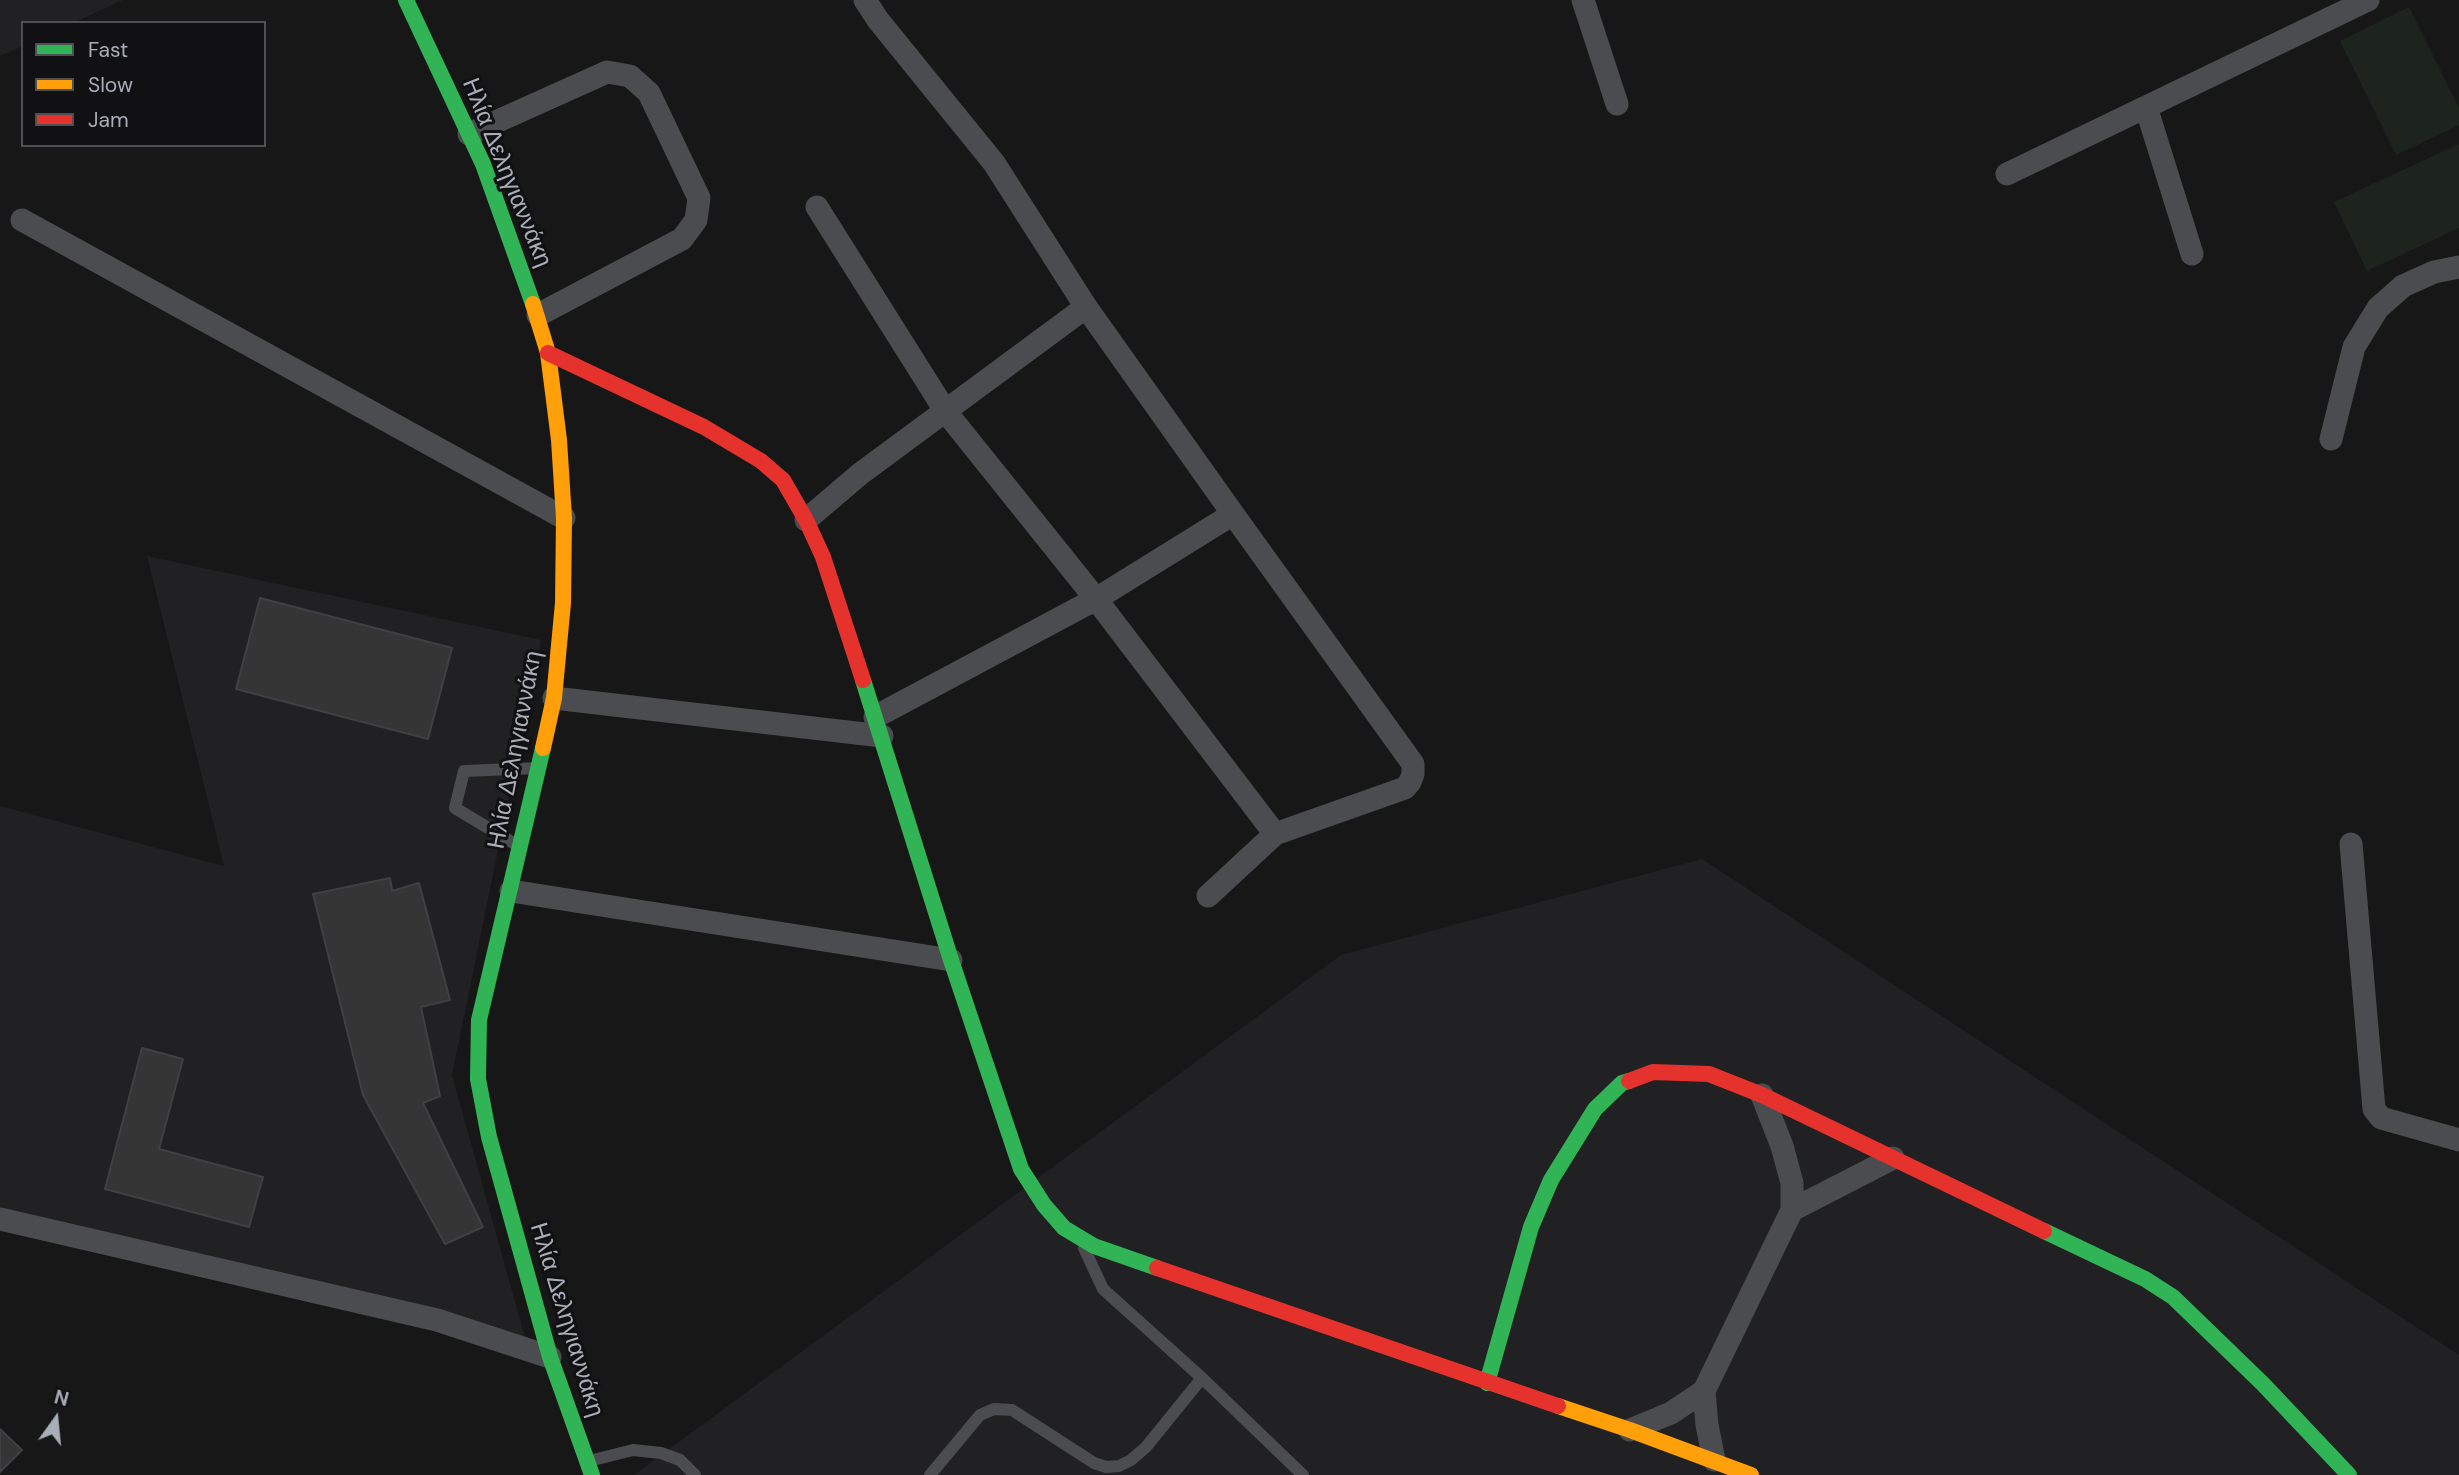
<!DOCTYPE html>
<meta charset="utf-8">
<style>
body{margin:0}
#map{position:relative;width:2459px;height:1475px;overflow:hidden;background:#171717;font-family:"DM Sans",sans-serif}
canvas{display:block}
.legend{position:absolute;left:21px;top:21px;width:245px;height:126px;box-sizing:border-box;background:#111113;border:2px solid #4d4f55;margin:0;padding:9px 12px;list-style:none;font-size:21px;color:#a8adb8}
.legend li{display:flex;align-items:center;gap:14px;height:35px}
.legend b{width:35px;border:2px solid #4d4f55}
.north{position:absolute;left:21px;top:1384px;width:70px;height:70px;-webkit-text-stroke:5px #111113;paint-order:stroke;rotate:15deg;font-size:19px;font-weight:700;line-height:28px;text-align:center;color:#a8adb8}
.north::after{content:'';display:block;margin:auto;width:24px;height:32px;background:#a8adb8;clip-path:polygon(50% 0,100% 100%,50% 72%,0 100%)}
</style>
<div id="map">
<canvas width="2459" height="1475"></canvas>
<ul class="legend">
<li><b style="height:9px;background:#30b455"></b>Fast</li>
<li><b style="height:9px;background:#ff9f0a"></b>Slow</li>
<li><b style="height:9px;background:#e5322d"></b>Jam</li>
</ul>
<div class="north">N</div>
</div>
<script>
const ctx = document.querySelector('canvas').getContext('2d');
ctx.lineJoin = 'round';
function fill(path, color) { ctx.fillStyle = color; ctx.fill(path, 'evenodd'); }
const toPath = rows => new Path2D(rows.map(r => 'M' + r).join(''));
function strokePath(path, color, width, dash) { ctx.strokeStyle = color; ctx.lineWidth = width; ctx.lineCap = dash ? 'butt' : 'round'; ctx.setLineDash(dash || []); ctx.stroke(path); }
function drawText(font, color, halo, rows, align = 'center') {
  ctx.font = font + ' "DM Sans",sans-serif'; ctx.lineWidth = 6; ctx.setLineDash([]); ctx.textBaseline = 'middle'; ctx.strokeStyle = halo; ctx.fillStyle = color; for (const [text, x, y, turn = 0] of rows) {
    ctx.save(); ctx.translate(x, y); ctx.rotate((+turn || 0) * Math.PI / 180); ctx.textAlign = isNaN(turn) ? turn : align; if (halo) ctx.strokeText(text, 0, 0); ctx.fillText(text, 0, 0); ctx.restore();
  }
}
fill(toPath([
 [0,0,123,0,73,23,23,23,23,46,0,56],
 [147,556,541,640,452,1075,525,1338,0,1209,0,806,224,866],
 [1702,859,2459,1355,2459,1475,634,1475,1341,955]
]), '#212123');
fill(toPath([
 [2409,7,2459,108,2459,125,2396,155,2340,41],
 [2459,144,2459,228,2367,271,2334,202]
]), '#1d241e');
const building = toPath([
 [260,598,452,648,428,739,236,689,260,598],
 [390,878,392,891,419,883,450,1000,421,1007,440,1096,423,1103,483,1227,445,1244,363,1095,313,894,390,878],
 [142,1048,183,1059,159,1149,263,1177,249,1227,105,1189,142,1048],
 [0,1429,22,1450,0,1472,0,1429]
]);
fill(building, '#353536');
strokePath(building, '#3f4043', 2);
strokePath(toPath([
 [520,847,455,808,464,771,538,768],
 [1084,1248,1103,1289,1202,1378,1303,1475],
 [589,1461,633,1450,661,1453,680,1460,695,1475],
 [930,1475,980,1415,994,1409,1012,1410,1094,1463,1106,1467,1119,1466,1131,1460,1146,1447,1202,1378]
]), '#4b4c50', 12);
strokePath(toPath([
 [865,0,878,20,994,163,1086,307,1233,514,1096,599,875,717],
 [1583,0,1617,104],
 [2146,107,2192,254],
 [469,134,607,72,630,76,649,93,699,198,696,220,682,239,538,315],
 [2007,174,2368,0],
 [817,207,946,412,1096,599,1275,834,1208,896],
 [22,220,564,518],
 [2331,439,2354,347,2378,308,2403,286,2434,272,2459,267],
 [1233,514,1413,764,1413,774,1410,782,1405,788,1275,834],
 [806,520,860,474,1086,307],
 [554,698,882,736],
 [2351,844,2374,1109,2381,1118,2459,1140],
 [511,891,951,960],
 [1792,1210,1893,1158],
 [0,1219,437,1320,550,1357],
 [1704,1391,1707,1425,1714,1460],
 [1630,1430,1671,1413,1704,1391,1792,1210,1792,1183,1782,1146,1762,1095]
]), '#4b4c50', 23);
strokePath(toPath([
 [406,0,483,164,533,304],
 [863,680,951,960,1021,1169,1044,1205,1064,1228,1094,1246,1157,1268],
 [543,748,479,1020,478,1079,489,1137,550,1357,592,1475],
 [2044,1231,2145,1279,2173,1297,2263,1384,2349,1475],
 [1487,1383,1531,1227,1551,1180,1595,1109,1622,1083,1629,1081]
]), '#30b455', 16);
strokePath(toPath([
 [533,304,548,353,559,440,564,518,563,603,554,698,543,748],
 [1558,1406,1630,1430,1751,1475]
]), '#ff9f0a', 16);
strokePath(toPath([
 [548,353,704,427,761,461,783,480,806,520,823,557,863,680],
 [1629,1081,1653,1072,1709,1074,1762,1095,2044,1231],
 [1157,1268,1558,1406]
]), '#e5322d', 16);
drawText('24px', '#a8adb8', '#111113', [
 ["Ηλία Δεληγιαννάκη",506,173,68],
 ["Ηλία Δεληγιαννάκη",516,750,-79],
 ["Ηλία Δεληγιαννάκη",566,1320,73]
]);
</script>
